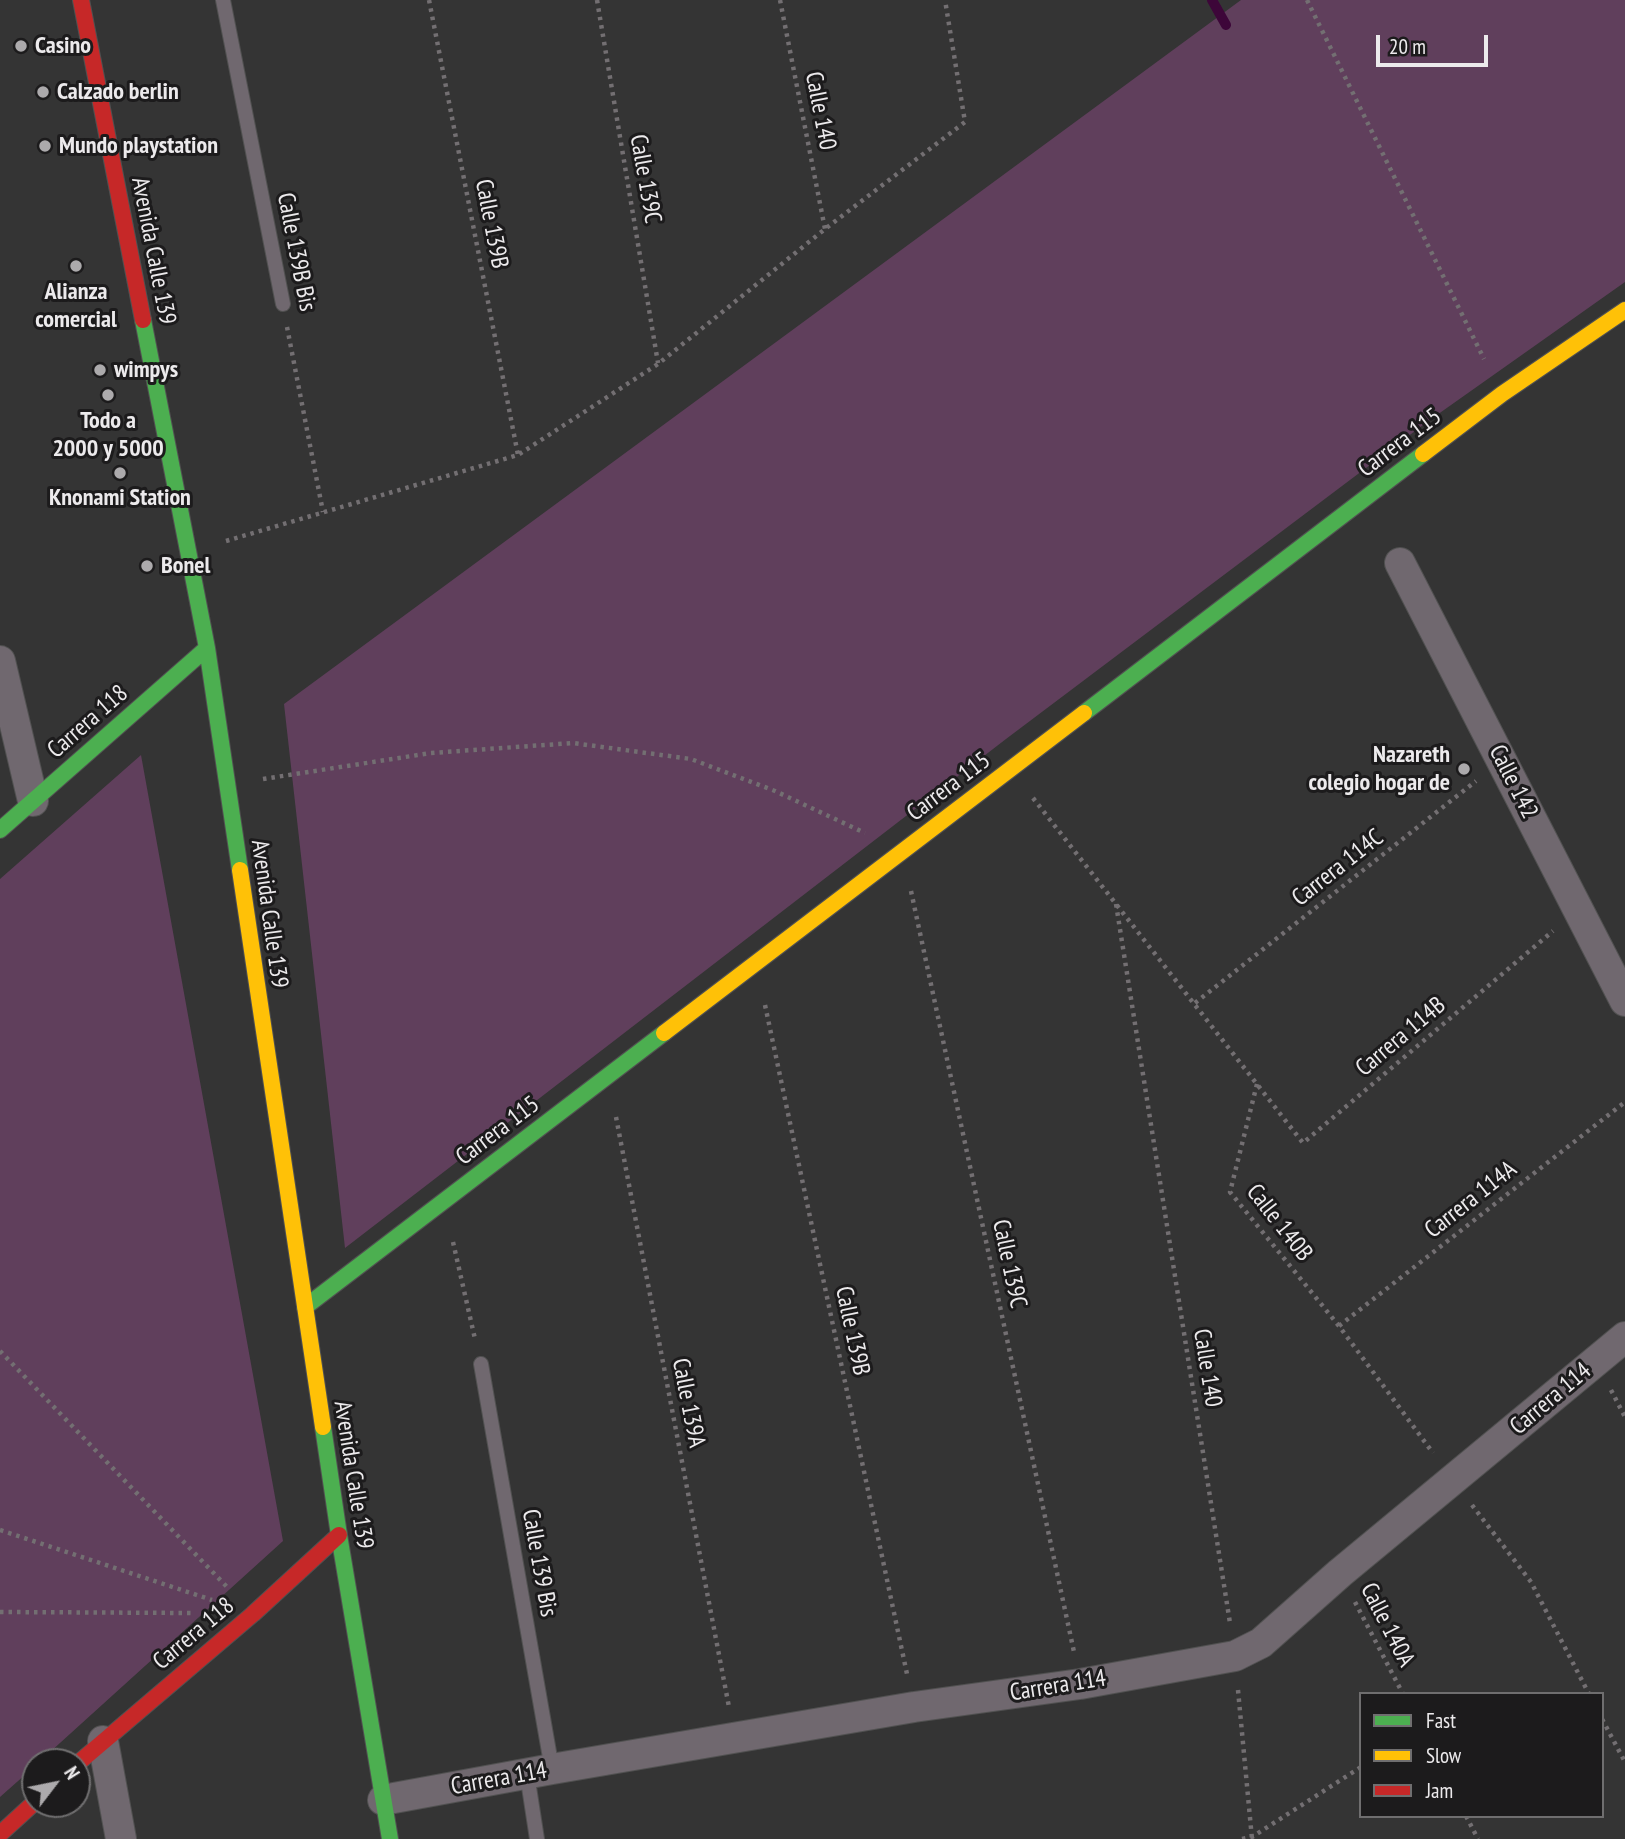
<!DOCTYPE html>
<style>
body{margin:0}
#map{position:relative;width:1625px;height:1839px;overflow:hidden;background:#343434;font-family:"PT Sans Narrow",sans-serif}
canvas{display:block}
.legend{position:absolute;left:1359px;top:1692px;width:245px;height:126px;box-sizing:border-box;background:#1c1b1c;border:2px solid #6f6e6f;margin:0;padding:9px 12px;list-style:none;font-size:21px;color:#eceaec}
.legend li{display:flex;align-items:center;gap:14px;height:35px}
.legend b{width:35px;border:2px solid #6f6e6f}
.north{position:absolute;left:21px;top:1748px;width:70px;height:70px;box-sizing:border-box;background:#1c1b1c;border:2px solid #6f6e6f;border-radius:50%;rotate:58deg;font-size:19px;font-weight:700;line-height:28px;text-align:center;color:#eceaec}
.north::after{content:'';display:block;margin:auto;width:24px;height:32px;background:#acaaac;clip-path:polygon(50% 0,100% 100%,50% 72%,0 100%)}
.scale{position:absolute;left:1376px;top:35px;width:112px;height:32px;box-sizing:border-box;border:4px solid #eceaec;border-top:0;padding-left:9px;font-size:21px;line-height:24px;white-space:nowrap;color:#eceaec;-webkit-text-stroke:5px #1c1b1c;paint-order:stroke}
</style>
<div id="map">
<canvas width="1625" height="1839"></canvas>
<ul class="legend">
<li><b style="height:9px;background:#4caf50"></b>Fast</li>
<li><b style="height:9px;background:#ffc107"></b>Slow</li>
<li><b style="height:9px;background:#c62828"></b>Jam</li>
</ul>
<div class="north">N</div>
<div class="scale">20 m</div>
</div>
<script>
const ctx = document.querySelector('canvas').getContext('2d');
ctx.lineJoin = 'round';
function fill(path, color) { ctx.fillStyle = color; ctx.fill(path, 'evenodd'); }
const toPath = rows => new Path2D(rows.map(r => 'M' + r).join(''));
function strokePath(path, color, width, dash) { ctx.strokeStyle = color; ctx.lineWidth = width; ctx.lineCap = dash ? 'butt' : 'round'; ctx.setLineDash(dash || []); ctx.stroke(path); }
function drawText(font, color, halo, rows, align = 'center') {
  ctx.font = font + ' "PT Sans Narrow",sans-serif'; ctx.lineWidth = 6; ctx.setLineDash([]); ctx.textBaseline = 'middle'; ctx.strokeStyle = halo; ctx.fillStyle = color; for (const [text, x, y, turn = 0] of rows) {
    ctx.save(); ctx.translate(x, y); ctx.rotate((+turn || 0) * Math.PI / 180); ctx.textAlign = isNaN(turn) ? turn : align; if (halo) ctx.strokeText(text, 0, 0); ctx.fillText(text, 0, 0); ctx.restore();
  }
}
fill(toPath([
 [1241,0,1625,0,1625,282,1427,422,1006,739,345,1248,284,704],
 [141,755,283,1541,39,1762,35,1762,35,1766,0,1797,0,879]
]), '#603f5c');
strokePath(toPath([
 [1212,0,1226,25]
]), '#3d0639', 10);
const lane = toPath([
 [223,0,283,304],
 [481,1364,552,1769],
 [527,1774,537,1839]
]);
const street = toPath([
 [1400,563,1625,1001],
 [0,661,33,801],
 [103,1741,121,1839],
 [383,1800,552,1769,914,1707,1080,1684,1235,1656,1261,1643,1340,1573,1625,1337]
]);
const fast = toPath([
 [143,320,207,648,240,870],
 [1084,713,1423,454],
 [0,830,207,648],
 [305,1307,664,1033],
 [323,1427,339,1535,390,1839]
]);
const slow = toPath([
 [1423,454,1502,394,1625,310],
 [240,870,323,1427],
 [664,1033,1084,713]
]);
const jam = toPath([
 [81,0,143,320],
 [77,1764,253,1614,339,1535],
 [0,1834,35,1802]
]);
strokePath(lane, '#515151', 16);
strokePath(street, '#515151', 32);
strokePath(fast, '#515151', 18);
strokePath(slow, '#515151', 18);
strokePath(jam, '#515151', 18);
strokePath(toPath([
 [429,0,518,455],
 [597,0,658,363],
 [780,0,825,229],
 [1307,0,1484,359],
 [287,327,323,512],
 [226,541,518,455,658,364,825,229,965,122,945,0],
 [263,779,431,753,573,743,691,759,775,791,865,833],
 [1033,798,1303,1143,1553,931],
 [911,891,1074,1652],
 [1116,904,1230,1623],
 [1195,1003,1476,781],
 [765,1005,907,1674],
 [1257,1084,1230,1192,1339,1326,1433,1453],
 [616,1117,729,1707],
 [453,1242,475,1339],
 [1339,1326,1625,1102],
 [0,1351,228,1588],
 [1611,1390,1625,1417],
 [1472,1505,1531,1582,1589,1694],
 [0,1530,212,1600],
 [1355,1602,1403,1694],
 [0,1612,192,1613],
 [1238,1690,1252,1839],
 [1602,1719,1625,1762],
 [1466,1816,1478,1839],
 [1242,1839,1252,1837,1361,1767]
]), '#736f72', 4.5, [3.5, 5]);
strokePath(lane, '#70686f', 14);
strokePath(street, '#70686f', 30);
strokePath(fast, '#4caf50', 16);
strokePath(slow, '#ffc107', 16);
strokePath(jam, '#c62828', 16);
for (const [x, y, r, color] of [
 [21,46,7,"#acaaac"],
 [43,92,7,"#acaaac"],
 [45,146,7,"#acaaac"],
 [76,266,7,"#acaaac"],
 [100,370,7,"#acaaac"],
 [108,395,7,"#acaaac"],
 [120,473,7,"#acaaac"],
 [147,566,7,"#acaaac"],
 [1464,769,7,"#acaaac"]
]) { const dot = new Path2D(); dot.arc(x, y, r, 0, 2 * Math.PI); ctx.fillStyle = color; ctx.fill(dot); strokePath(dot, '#1c1b1c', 2.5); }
drawText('bold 24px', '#eceaec', '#1c1b1c', [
 ["Casino",35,46],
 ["Calzado berlin",57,92],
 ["Mundo playstation",59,146],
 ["Alianza",76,292,"center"],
 ["comercial",76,320,"center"],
 ["wimpys",114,370],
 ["Todo a",108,421,"center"],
 ["2000 y 5000",108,449,"center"],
 ["Knonami Station",120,498,"center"],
 ["Bonel",161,566],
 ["Nazareth",1450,755,"right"],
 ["colegio hogar de",1450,783,"right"]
], 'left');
drawText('24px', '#eceaec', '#1c1b1c', [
 ["Calle 140",820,111,79],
 ["Calle 139C",645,179,80],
 ["Calle 139B",491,224,79],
 ["Avenida Calle 139",153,251,79],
 ["Calle 139B Bis",296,252,79],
 ["Carrera 115",1400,443,-37],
 ["Carrera 118",88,722,-41],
 ["Calle 142",1513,782,63],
 ["Carrera 115",949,787,-37],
 ["Carrera 114C",1338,868,-38],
 ["Avenida Calle 139",269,914,82],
 ["Carrera 114B",1401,1037,-40],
 ["Carrera 115",498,1131,-37],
 ["Carrera 114A",1471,1200,-38],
 ["Calle 140B",1279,1223,52],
 ["Calle 139C",1009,1264,78],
 ["Calle 139B",852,1331,78],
 ["Calle 140",1207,1368,81],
 ["Carrera 114",1551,1399,-40],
 ["Calle 139A",688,1403,79],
 ["Avenida Calle 139",353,1475,81],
 ["Calle 139 Bis",539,1563,80],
 ["Calle 140A",1387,1625,63],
 ["Carrera 118",194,1634,-40],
 ["Carrera 114",1058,1686,-9],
 ["Carrera 114",499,1779,-10]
]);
</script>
